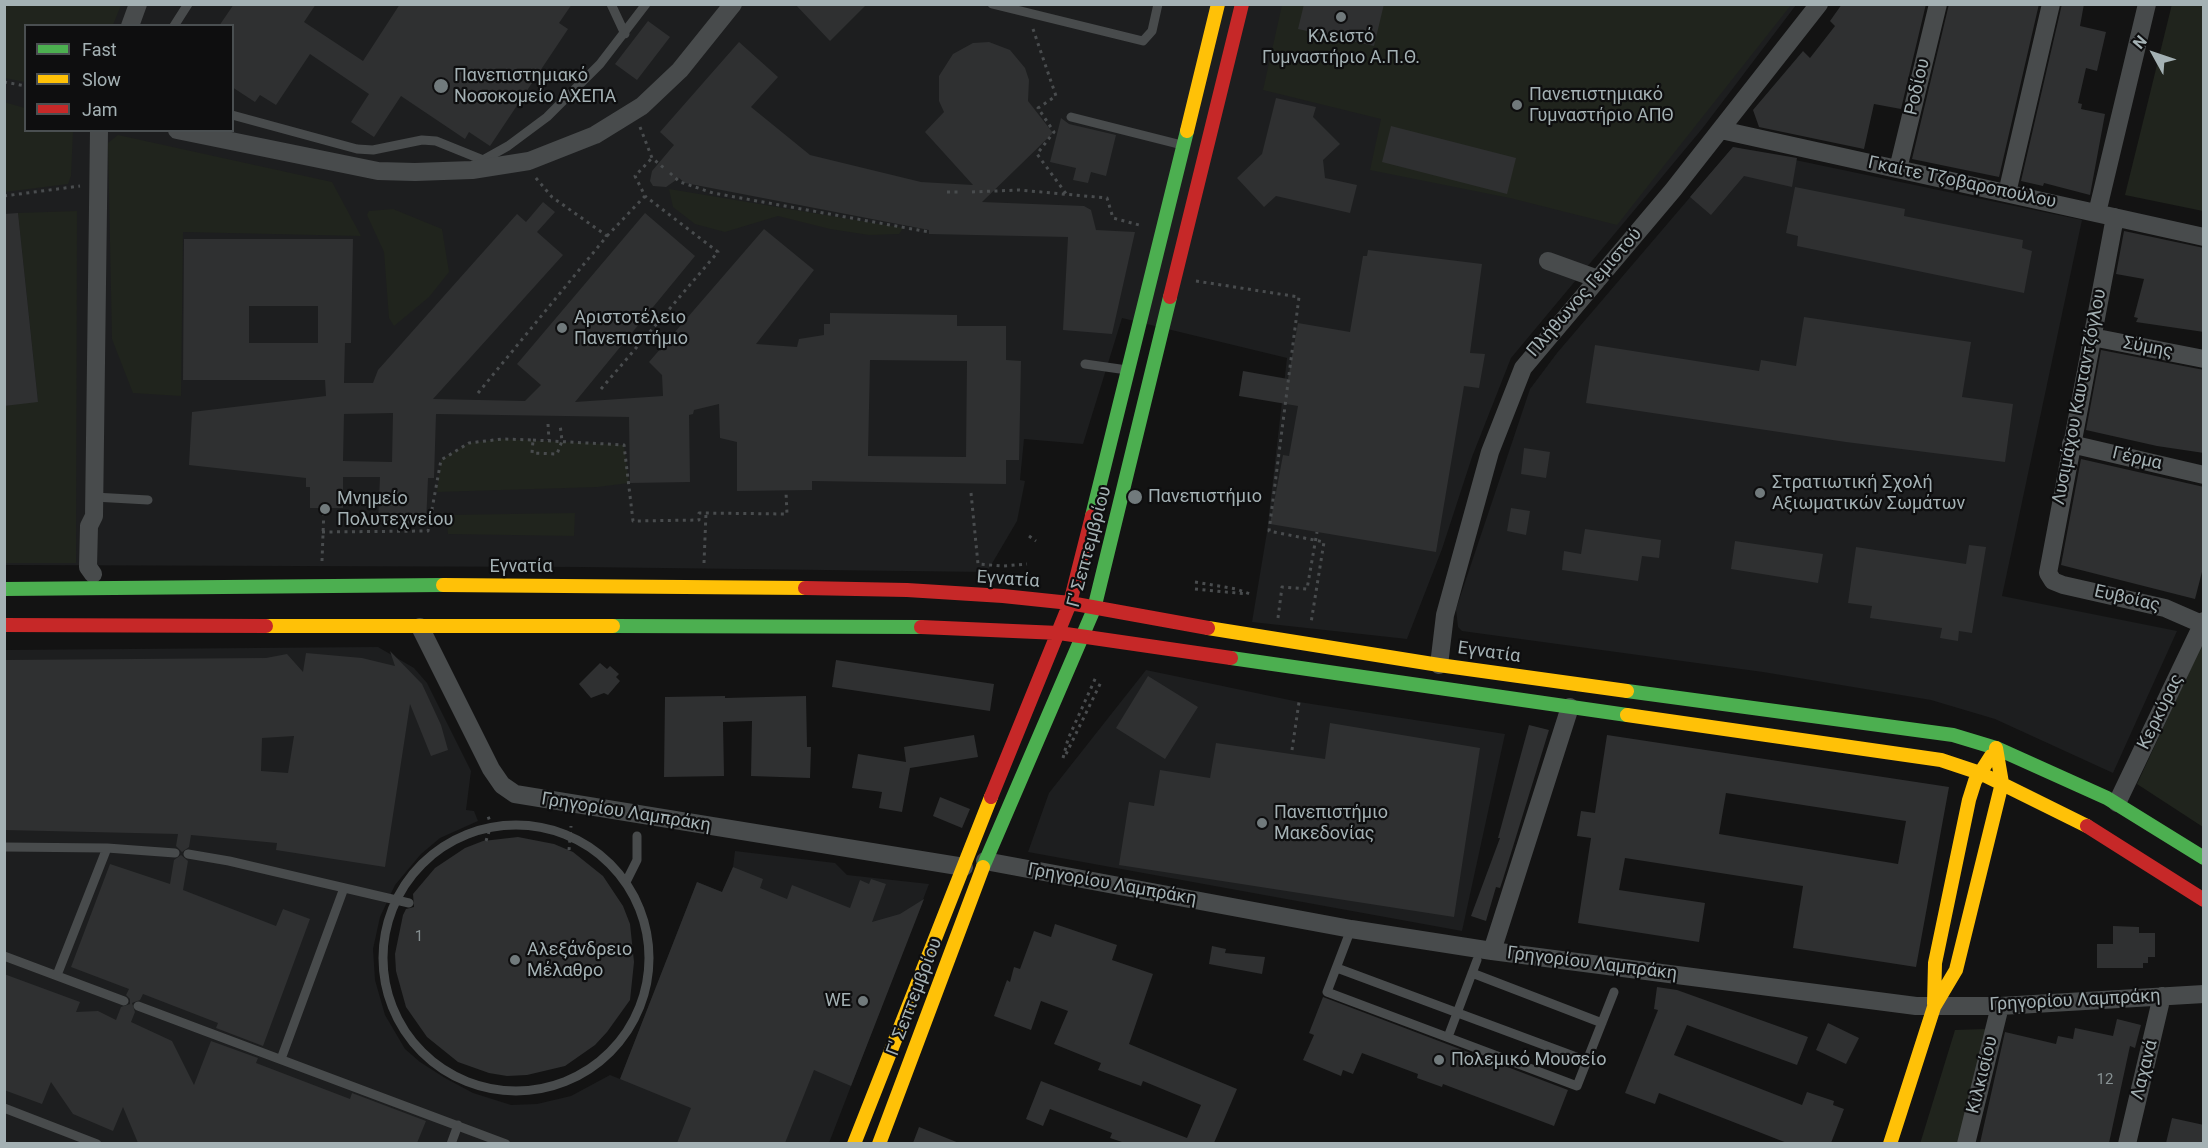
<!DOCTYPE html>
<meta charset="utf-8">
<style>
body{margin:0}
#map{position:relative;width:2208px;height:1148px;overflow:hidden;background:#131313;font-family:Roboto,sans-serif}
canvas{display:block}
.frame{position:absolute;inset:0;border:6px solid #a4b1b4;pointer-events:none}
.legend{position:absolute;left:24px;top:24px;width:210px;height:108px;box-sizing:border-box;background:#0e0e0f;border:2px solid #4a4f51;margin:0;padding:8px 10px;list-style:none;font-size:18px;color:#a4b1b4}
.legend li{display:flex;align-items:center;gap:12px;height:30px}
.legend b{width:30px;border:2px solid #4a4f51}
.north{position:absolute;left:2124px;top:24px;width:60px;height:60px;-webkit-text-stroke:4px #0e0e0f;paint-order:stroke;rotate:310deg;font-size:16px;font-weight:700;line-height:24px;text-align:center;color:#a4b1b4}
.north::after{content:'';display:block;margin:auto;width:21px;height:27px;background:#a4b1b4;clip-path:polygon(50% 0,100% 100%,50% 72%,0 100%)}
</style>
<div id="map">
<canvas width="2208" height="1148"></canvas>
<div class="frame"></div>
<ul class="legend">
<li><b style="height:8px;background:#4caf50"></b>Fast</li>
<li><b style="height:8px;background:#ffc107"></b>Slow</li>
<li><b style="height:8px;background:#c62828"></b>Jam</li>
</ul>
<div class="north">N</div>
</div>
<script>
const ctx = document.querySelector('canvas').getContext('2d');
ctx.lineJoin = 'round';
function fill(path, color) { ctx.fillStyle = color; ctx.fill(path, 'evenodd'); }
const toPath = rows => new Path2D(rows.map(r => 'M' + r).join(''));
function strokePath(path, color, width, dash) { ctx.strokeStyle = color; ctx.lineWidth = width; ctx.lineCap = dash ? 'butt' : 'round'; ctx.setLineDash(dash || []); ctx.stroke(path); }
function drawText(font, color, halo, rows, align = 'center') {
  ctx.font = font + ' Roboto,sans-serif'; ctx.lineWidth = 4.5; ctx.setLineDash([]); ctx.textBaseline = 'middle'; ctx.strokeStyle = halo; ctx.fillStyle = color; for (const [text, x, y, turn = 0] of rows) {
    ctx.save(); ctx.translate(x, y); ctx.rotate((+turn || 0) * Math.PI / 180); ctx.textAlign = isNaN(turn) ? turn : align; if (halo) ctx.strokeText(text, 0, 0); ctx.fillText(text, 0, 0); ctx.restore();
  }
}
fill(toPath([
 [5,5,1796,5,1702,129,1511,358,1472,457,1442,549,1407,639,1252,622,1267,532,1287,358,1122,318,1083,444,1024,439,1020,480,1025,481,1017,521,987,572,580,567,5,565],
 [26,26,232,26,232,130,26,130],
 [1733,147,2082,220,2002,596,2177,631,2113,773,1995,719,1931,700,1763,672,1462,631,1458,627,1456,609,1530,389,1557,353],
 [378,647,414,668,427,683,471,771,466,810,474,811,478,821,440,838,421,854,395,885,380,917,373,949,375,980,385,1015,405,1049,420,1062,445,1078,473,1093,511,1105,537,1104,571,1096,610,1075,620,1079,697,882,722,892,733,867,735,851,835,863,847,875,929,884,829,1143,5,1143,4,650],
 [1146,670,1299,702,1505,734,1462,931,1028,852,1049,793]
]), '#1d1e1f');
fill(toPath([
 [2172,4,2203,5,2203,211,2125,195],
 [4,5,5,4,121,5,113,25,26,26,25,82,5,78],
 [1282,5,1791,5,1617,225,1510,198,1370,170,1381,119,1263,90],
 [4,102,25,108,26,130,73,131,71,176,68,184,5,192],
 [118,135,332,182,361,236,183,232,181,396,133,393,112,339,108,143],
 [669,189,903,228,899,234,869,235,830,229,778,216,725,232,695,224,673,207],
 [393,209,442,229,449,272,429,297,394,326,389,318,384,252,367,215,369,211],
 [77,211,76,563,5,563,4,406,38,401,18,213],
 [502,439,624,445,629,483,598,487,437,492,441,460,469,443],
 [575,513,574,536,448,534,446,515],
 [2203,642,2203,827,2137,784],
 [1986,1029,1961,1143,1920,1144,1955,1030]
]), '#20241d');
fill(toPath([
 [234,4,316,4,304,22,363,61,400,4,572,4,559,23,568,29,490,146,469,132,465,139,401,96,374,137,351,122,369,94,310,54,276,105,260,95,255,102,232,87,232,26,219,26],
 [795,4,867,4,830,41],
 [1304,4,1384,4,1374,46,1298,29],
 [1842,4,1926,4,1901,109,1874,104,1864,149,1759,127,1753,110,1803,51,1810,58,1835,26,1830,21],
 [1949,4,2039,4,1999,177,1912,159],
 [2062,4,2084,4,2080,26,2106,32,2097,71,2086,68,2078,103,2082,104,2081,109,2105,114,2090,195,2044,183,2043,186,2021,181],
 [648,21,670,37,637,80,615,64],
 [739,42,778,77,751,107,810,155,921,182,973,185,925,132,944,112,939,101,939,76,953,54,973,43,989,42,1010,50,1025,68,1029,80,1028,101,1053,133,982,202,1084,206,1091,210,1096,230,1135,232,1112,334,1063,330,1068,237,929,234,929,230,685,183,679,178,666,187,653,186,650,181,652,171,674,145,660,132],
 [1276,98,1316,107,1313,117,1340,144,1323,160,1325,178,1357,185,1350,213,1276,196,1264,207,1237,178,1262,154],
 [1061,118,1069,124,1116,135,1106,176,1091,172,1088,183,1073,180,1076,168,1050,162],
 [1391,126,1516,158,1507,194,1382,162],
 [1733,147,1797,158,1792,187,1744,176,1711,215,1690,197],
 [1795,187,1905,209,1904,216,2023,240,2022,248,2032,251,2024,293,1797,246,1798,236,1786,233],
 [543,202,555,212,537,232,563,255,433,399,525,401,541,385,517,364,645,213,695,256,575,402,663,396,662,375,649,362,764,229,814,270,756,344,797,347,799,339,824,335,824,324,830,324,830,313,957,315,957,326,1006,326,1006,360,1021,361,1019,460,1006,460,1006,484,812,481,812,490,737,491,737,442,720,438,719,404,694,410,693,414,689,415,690,482,630,483,629,417,436,414,434,478,428,478,426,524,378,523,380,477,343,477,343,508,310,508,310,487,306,487,306,478,189,465,192,412,326,396,325,380,183,380,184,239,353,239,351,343,345,343,344,383,373,383,378,370,517,214,526,222],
 [249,306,318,306,318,343,249,343],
 [870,360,967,361,966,457,868,456],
 [393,413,392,462,343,461,344,414],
 [18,213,38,402,4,406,4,214],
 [2124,231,2204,248,2204,332,2136,322,2138,318,2134,317,2144,279,2116,274],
 [1368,250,1482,264,1470,353,1485,354,1479,388,1464,386,1436,552,1270,524,1283,455,1289,456,1298,406,1239,396,1243,371,1288,379,1298,323,1350,332,1363,256,1367,256],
 [1804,317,1971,342,1962,397,2013,404,2005,462,1846,442,1586,403,1595,345,1759,371,1761,360,1796,366],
 [2101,350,2204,370,2204,453,2157,446,2086,430],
 [1524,448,1550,452,1546,478,1521,474],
 [2081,459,2204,487,2204,564,2195,599,2061,565],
 [1511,508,1530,511,1526,535,1507,531],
 [1585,529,1661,540,1659,558,1642,556,1638,581,1562,570,1564,551,1581,554],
 [1735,541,1823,554,1818,583,1731,569],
 [1969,545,1986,547,1972,633,1959,631,1958,641,1940,638,1942,628,1870,618,1872,606,1848,603,1856,547,1966,564],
 [390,651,422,684,441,725,448,750,431,756,410,704,385,867,276,850,277,843,191,835,189,847,182,852,176,846,178,834,4,830,4,660,266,658,287,654,303,672,306,653,362,658,395,666],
 [294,736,288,773,261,771,262,738],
 [836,660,994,684,990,711,832,687],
 [600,663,607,669,610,666,619,674,616,677,620,681,608,695,604,693,591,698,579,684],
 [1148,676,1198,707,1165,759,1116,728],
 [725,696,725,698,806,696,807,747,811,747,810,778,751,776,752,721,723,722,724,776,664,777,665,697],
 [1330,723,1480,748,1454,917,1119,865,1129,802,1154,806,1160,770,1210,778,1216,743,1325,759],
 [1529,725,1549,730,1503,879,1500,888,1496,887,1486,921,1471,916,1500,838,1498,838],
 [974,735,978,757,910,768,902,812,879,808,882,792,852,788,858,754,906,762,904,747],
 [1607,735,1949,787,1916,967,1793,948,1803,886,1625,858,1619,890,1705,903,1699,942,1578,923,1591,838,1577,836,1581,811,1595,813],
 [1726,793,1906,821,1898,864,1719,834],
 [940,797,970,809,962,828,933,816],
 [518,837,554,844,573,852,603,876,623,906,630,924,634,962,630,1000,607,1032,595,1045,565,1066,527,1075,507,1076,489,1073,458,1062,427,1037,406,1007,396,971,395,954,403,915,406,909,414,907,413,894,435,868,465,848,483,841],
 [181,855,188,861,183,890,276,926,283,909,310,919,263,1046,216,1028,218,1023,143,994,140,1000,132,1003,135,1012,131,1022,172,1041,194,1085,211,1041,258,1058,256,1063,350,1099,352,1093,426,1121,417,1143,138,1143,123,1107,113,1131,73,1114,51,1082,42,1104,4,1090,4,974,80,1002,76,1012,98,1011,116,1020,121,1007,130,1004,130,999,126,995,129,989,71,967,110,864,170,884,174,860],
 [733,867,763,879,760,888,787,899,792,885,850,908,860,880,869,884,871,879,886,884,872,922,900,914,924,899,851,1086,814,1070,785,1143,677,1143,691,1108,620,1079,697,882,722,892],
 [1055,924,1117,945,1112,960,1153,974,1129,1044,1237,1089,1214,1143,1125,1143,1110,1138,1112,1133,1050,1109,1043,1126,1026,1119,1041,1081,1187,1138,1201,1105,1143,1081,1141,1086,1098,1070,1101,1063,1054,1044,1068,1011,1041,1001,1031,1030,994,1016,1007,980,1010,982,1014,967,1020,969,1034,931,1051,937],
 [2113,926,2139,927,2139,933,2155,933,2155,957,2148,957,2148,963,2143,963,2143,968,2097,968,2097,944,2113,944],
 [1212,946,1226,949,1225,953,1265,957,1262,974,1209,964],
 [1657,987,1677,990,1808,1037,1797,1065,1687,1025,1674,1055,1802,1105,1807,1092,1834,1101,1833,1105,1844,1109,1831,1143,1787,1143,1659,1093,1655,1104,1625,1093,1658,1010,1654,1009],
 [1323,997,1568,1090,1554,1126,1443,1084,1442,1087,1417,1078,1418,1074,1362,1053,1353,1074,1343,1070,1341,1076,1303,1060,1314,1035,1309,1033],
 [2117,1019,2141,1025,2135,1048,2130,1046,2109,1143,1980,1143,2005,1032,2056,1044,2058,1036,2073,1039,2075,1028,2113,1036],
 [1828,1023,1859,1038,1846,1064,1816,1050],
 [2172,1118,2204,1125,2204,1143,2166,1143],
 [919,1127,959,1143,913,1143]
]), '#2f3031');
strokePath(toPath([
 [1033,29,1056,96,1038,108,1054,132,1037,154,1067,195],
 [4,82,26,86],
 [640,127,652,158,664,168],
 [670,173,680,182,713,193,929,232],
 [947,192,962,192],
 [972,192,1019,190,1107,198,1113,218,1143,226],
 [4,196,80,186],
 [607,236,645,196,635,176,652,158],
 [1196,281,1299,297,1269,531,1324,542,1311,623],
 [601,389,718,252,645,196],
 [478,393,607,236,552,197,535,177],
 [548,424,549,440],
 [533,440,624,445,633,521,699,520,699,513,787,514,786,492],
 [971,493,978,564,1003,566,1027,564],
 [322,532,428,531,441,460,469,443,502,439,533,440,532,453,557,454,562,441,560,424],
 [1029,536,1036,541],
 [322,561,324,508],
 [704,563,706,513],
 [1195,582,1236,589,1250,594],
 [1195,589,1247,594],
 [1278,618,1282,587,1307,589,1317,532],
 [1292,750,1299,702],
 [1066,754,1102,680],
 [1063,758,1068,739,1096,677],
 [486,841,491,825,487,813],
 [569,850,571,826]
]), '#494c4e', 3, [3, 4.5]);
strokePath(toPath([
 [611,4,625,34],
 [992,4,1143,41,1152,31,1158,4],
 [174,26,188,4],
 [232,115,357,149,373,150,422,140,436,141,483,160,508,146,547,117,600,64,646,4],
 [1071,117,1182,145],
 [1085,364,1127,370],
 [94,497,148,500],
 '383 958a133 133 0 1 1 266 0a133 133 0 1 1-266 0Z',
 [4,847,107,848,175,853],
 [188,854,229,861,409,903],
 [626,882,637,860,637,836],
 [1351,929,1327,992,1577,1086,1614,992],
 [4,956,124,1001],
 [1337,968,1587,1061],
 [1472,973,1602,1023],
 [57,975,107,848],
 [138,1006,506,1144],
 [1448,1037,1477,960],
 [281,1059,344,888],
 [4,1108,97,1144],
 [451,1144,458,1125]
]), '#484b4c', 9);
strokePath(toPath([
 [130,26,138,4],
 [177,130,378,171,415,172,472,170,529,161,595,135,642,106,680,70,733,4],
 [1721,130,2204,237],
 [1898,169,1938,4],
 [2007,193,2051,4],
 [2097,213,2147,4],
 [2115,217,2048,573,2053,581,2063,585,2165,608,2204,625],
 [1548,261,1598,279],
 [2092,337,2204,359],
 [2071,444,2204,475],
 [93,574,88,567,89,526,94,516,99,130],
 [420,627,491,769,502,785,515,794,964,867],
 [1439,665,1445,615,1490,452,1523,368,1673,190,1819,4],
 [2117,803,2204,621],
 [985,861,1351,929,1492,951,1916,1006,2000,1006,2204,994],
 [1492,951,1570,707],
 [1966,1144,2000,1006],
 [2127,1144,2162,996]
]), '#484b4c', 18);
strokePath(toPath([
 [1092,516,1187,131],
 [4,589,443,585],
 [613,626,921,627],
 [1231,658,1627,715],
 [1627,691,1953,735,1996,748,2107,798,2204,858],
 [983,867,1094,609,1170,297]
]), '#4caf50', 14);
strokePath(toPath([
 [1187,131,1218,4],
 [443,585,805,588],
 [266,626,613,626],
 [1208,628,1439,665,1627,691],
 [1627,715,1941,760,1980,773,2087,826],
 [1934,1004,1935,963,1969,800,1975,781,1991,756],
 [854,1144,991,797],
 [879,1144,983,867],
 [1890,1144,1934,1007,1956,970,2002,783,1996,748]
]), '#ffc107', 14);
strokePath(toPath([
 [1170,297,1242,4],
 [805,588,907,590,1003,596,1070,603,1208,628],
 [4,625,266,626],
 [921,627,1059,633,1231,658],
 [991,797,1070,603,1092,516],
 [2087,826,2204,900]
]), '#c62828', 14);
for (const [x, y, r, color] of [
 [1341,17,6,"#717a7c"],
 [441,86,8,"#717a7c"],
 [1517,105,6,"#717a7c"],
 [562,328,6,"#717a7c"],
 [1760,493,6,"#717a7c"],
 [1135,497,8,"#717a7c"],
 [325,509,6,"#717a7c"],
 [1262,823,6,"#717a7c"],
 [515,960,6,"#717a7c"],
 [863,1001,6,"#717a7c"],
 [1439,1060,6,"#717a7c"]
]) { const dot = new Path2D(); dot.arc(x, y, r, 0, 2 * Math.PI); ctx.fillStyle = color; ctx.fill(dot); strokePath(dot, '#0e0e0f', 2); }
drawText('15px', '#879193', null, [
 ["1",419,937],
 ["12",2105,1080]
]);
drawText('18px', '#a4b1b4', '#0e0e0f', [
 ["Κλειστό",1341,37,"center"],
 ["Γυμναστήριο Α.Π.Θ.",1341,58,"center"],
 ["Πανεπιστημιακό",454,76],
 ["Νοσοκομείο ΑΧΕΠΑ",454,97],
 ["Πανεπιστημιακό",1529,95],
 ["Γυμναστήριο ΑΠΘ",1529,116],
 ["Αριστοτέλειο",574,318],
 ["Πανεπιστήμιο",574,339],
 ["Στρατιωτική Σχολή",1772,483],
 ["Αξιωματικών Σωμάτων",1772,504],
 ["Πανεπιστήμιο",1148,497],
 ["Μνημείο",337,499],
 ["Πολυτεχνείου",337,520],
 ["Πανεπιστήμιο",1274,813],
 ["Μακεδονίας",1274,834],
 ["Αλεξάνδρειο",527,950],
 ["Μέλαθρο",527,971],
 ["WE",851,1001,"right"],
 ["Πολεμικό Μουσείο",1451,1060]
], 'left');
drawText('18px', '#a4b1b4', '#0e0e0f', [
 ["Ροδίου",1918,87,-77],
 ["Γκαίτε Τζοβαροπούλου",1962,183,12],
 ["Πλήθωνος Γεμιστού",1585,293,-49],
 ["Σύμης",2148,348,11],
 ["Λυσιμάχου Καυταντζόγλου",2080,397,-79],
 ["Γέρμα",2137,459,13],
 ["Γ' Σεπτεμβρίου",1090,547,-75],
 ["Εγνατία",521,567],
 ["Εγνατία",1008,580,4],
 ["Ευβοίας",2127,599,13],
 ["Εγνατία",1489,653,8],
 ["Κερκύρας",2161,712,-64],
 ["Γρηγορίου Λαμπράκη",626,813,9],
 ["Γρηγορίου Λαμπράκη",1112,885,10],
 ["Γρηγορίου Λαμπράκη",1592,964,7],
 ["Γ' Σεπτεμβρίου",915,997,-69],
 ["Γρηγορίου Λαμπράκη",2075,1001,-3],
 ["Λαχανά",2145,1070,-76],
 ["Κιλκισίου",1983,1075,-76]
]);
</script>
